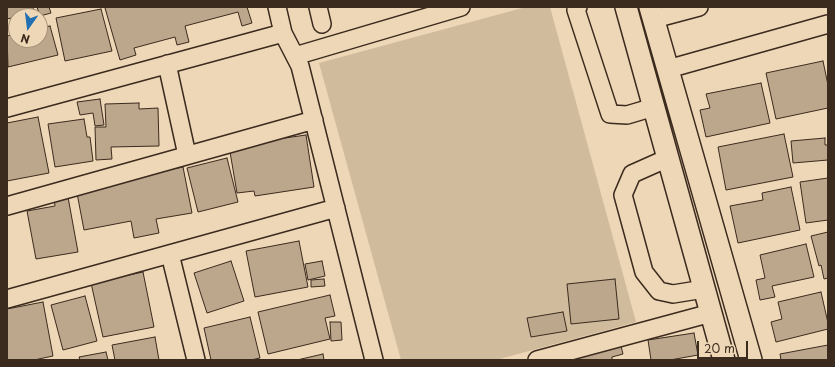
<!DOCTYPE html>
<style>
body{margin:0}
#map{position:relative;width:835px;height:367px;overflow:hidden;background:#eed7b6;font-family:"Playpen Sans",sans-serif}
canvas{display:block}
.frame{position:absolute;inset:0;border:8px solid #3b2a1e;pointer-events:none}
.north{position:absolute;left:8px;top:8px;width:40px;height:40px;box-sizing:border-box;background:#eed7b6;border:1px solid #a69279;border-radius:50%;rotate:194deg;font-size:11px;font-weight:700;line-height:16px;text-align:center;color:#3b2a1e}
.north::after{content:'';display:block;margin:auto;width:14px;height:18px;background:#1f6fb2;clip-path:polygon(50% 0,100% 100%,50% 72%,0 100%)}
.scale{position:absolute;left:697px;top:341px;width:51px;height:18px;box-sizing:border-box;border:2px solid #3b2a1e;border-top:0;padding-left:5px;font-size:12px;line-height:14px;white-space:nowrap;color:#3b2a1e;-webkit-text-stroke:3px #eed7b6;paint-order:stroke}
</style>
<div id="map">
<canvas width="835" height="367"></canvas>
<div class="frame"></div>
<div class="north">N</div>
<div class="scale">20 m</div>
</div>
<script>
const ctx = document.querySelector('canvas').getContext('2d');
ctx.lineJoin = 'round';
function fill(path, color) { ctx.fillStyle = color; ctx.fill(path, 'evenodd'); }
const toPath = rows => new Path2D(rows.map(r => 'M' + r).join(''));
function strokePath(path, color, width, dash) { ctx.strokeStyle = color; ctx.lineWidth = width; ctx.lineCap = dash ? 'butt' : 'round'; ctx.setLineDash(dash || []); ctx.stroke(path); }
fill(toPath([
 [526,7,550,7,636,322,496,360,401,360,319,63]
]), '#d0bb9d');
const building = toPath([
 [7,7,33,7,34,14,16,16,16,17,7,19,7,7],
 [37,7,49,7,51,13,40,16,37,7],
 [107,7,247,7,252,23,242,26,238,12,185,26,189,42,177,45,175,37,134,48,136,55,120,60,105,8,107,7],
 [101,9,112,51,65,61,56,18,101,9],
 [50,26,58,55,8,67,7,36,16,34,16,40,40,40,40,28,50,26],
 [823,61,828,85,828,108,776,119,766,73,823,61],
 [761,83,770,123,706,137,700,110,710,108,706,94,761,83],
 [100,99,104,125,95,126,93,113,80,115,77,102,100,99],
 [139,103,139,109,158,108,159,146,111,147,112,159,96,160,95,127,106,127,105,104,139,103],
 [38,117,49,173,7,181,7,123,38,117],
 [84,119,87,137,90,137,93,161,55,167,48,124,84,119],
 [784,134,793,177,726,190,718,147,784,134],
 [306,135,314,187,255,196,254,191,237,193,229,146,306,135],
 [825,138,825,145,828,145,828,160,793,163,791,141,825,138],
 [227,158,238,202,198,212,187,168,227,158],
 [183,167,192,213,156,219,159,233,134,238,131,221,84,230,76,188,183,167],
 [828,178,828,220,806,223,800,182,828,178],
 [791,187,800,230,738,243,730,206,763,200,762,193,791,187],
 [68,197,78,252,36,259,27,211,55,206,54,199,68,197],
 [828,232,828,278,824,279,821,265,819,266,811,236,828,232],
 [299,241,308,287,255,297,246,251,299,241],
 [806,244,814,277,772,286,775,297,760,300,756,280,765,278,760,255,806,244],
 [231,261,244,301,207,313,194,273,231,261],
 [322,261,325,276,308,280,305,264,322,261],
 [143,272,154,327,103,337,91,283,143,272],
 [324,279,325,286,311,287,311,280,324,279],
 [615,279,619,319,571,324,567,284,615,279],
 [821,292,828,323,828,329,776,342,771,322,782,319,778,302,821,292],
 [330,295,335,316,325,318,330,339,268,354,258,312,330,295],
 [85,296,97,341,63,350,51,305,85,296],
 [43,302,53,356,34,360,7,360,7,309,43,302],
 [563,312,567,331,531,337,527,318,563,312],
 [250,317,260,358,251,360,211,360,204,328,250,317],
 [330,322,341,322,342,340,331,341,330,322],
 [694,333,698,355,670,360,651,360,648,340,694,333],
 [155,337,159,360,115,360,112,345,155,337],
 [828,345,828,360,781,360,780,354,828,345],
 [621,346,623,354,612,357,612,360,542,360,621,346],
 [106,352,108,360,80,360,79,357,106,352],
 [323,354,324,360,297,360,323,354]
]);
fill(building, '#bca68c');
strokePath(building, '#3b2a1e', 1);
const minor = toPath([
 [277,7,283,33,300,66,374,360],
 [318,7,322,24],
 [578,7,576,10,610,114,627,115,654,107],
 [654,19,699,7],
 [295,56,461,7],
 [167,64,187,155],
 [668,69,828,24],
 [7,108,283,33],
 [668,158,632,174,623,195,644,272,659,291,673,294,704,289],
 [7,206,314,120],
 [170,254,196,360],
 [7,299,336,208],
 [537,360,711,313]
]);
const tertiary = toPath([
 [626,7,724,360],
 [650,7,751,360]
]);
strokePath(minor, '#3b2a1e', 20);
strokePath(tertiary, '#3b2a1e', 24);
strokePath(minor, '#eed7b6', 17);
strokePath(tertiary, '#eed7b6', 21);
</script>
